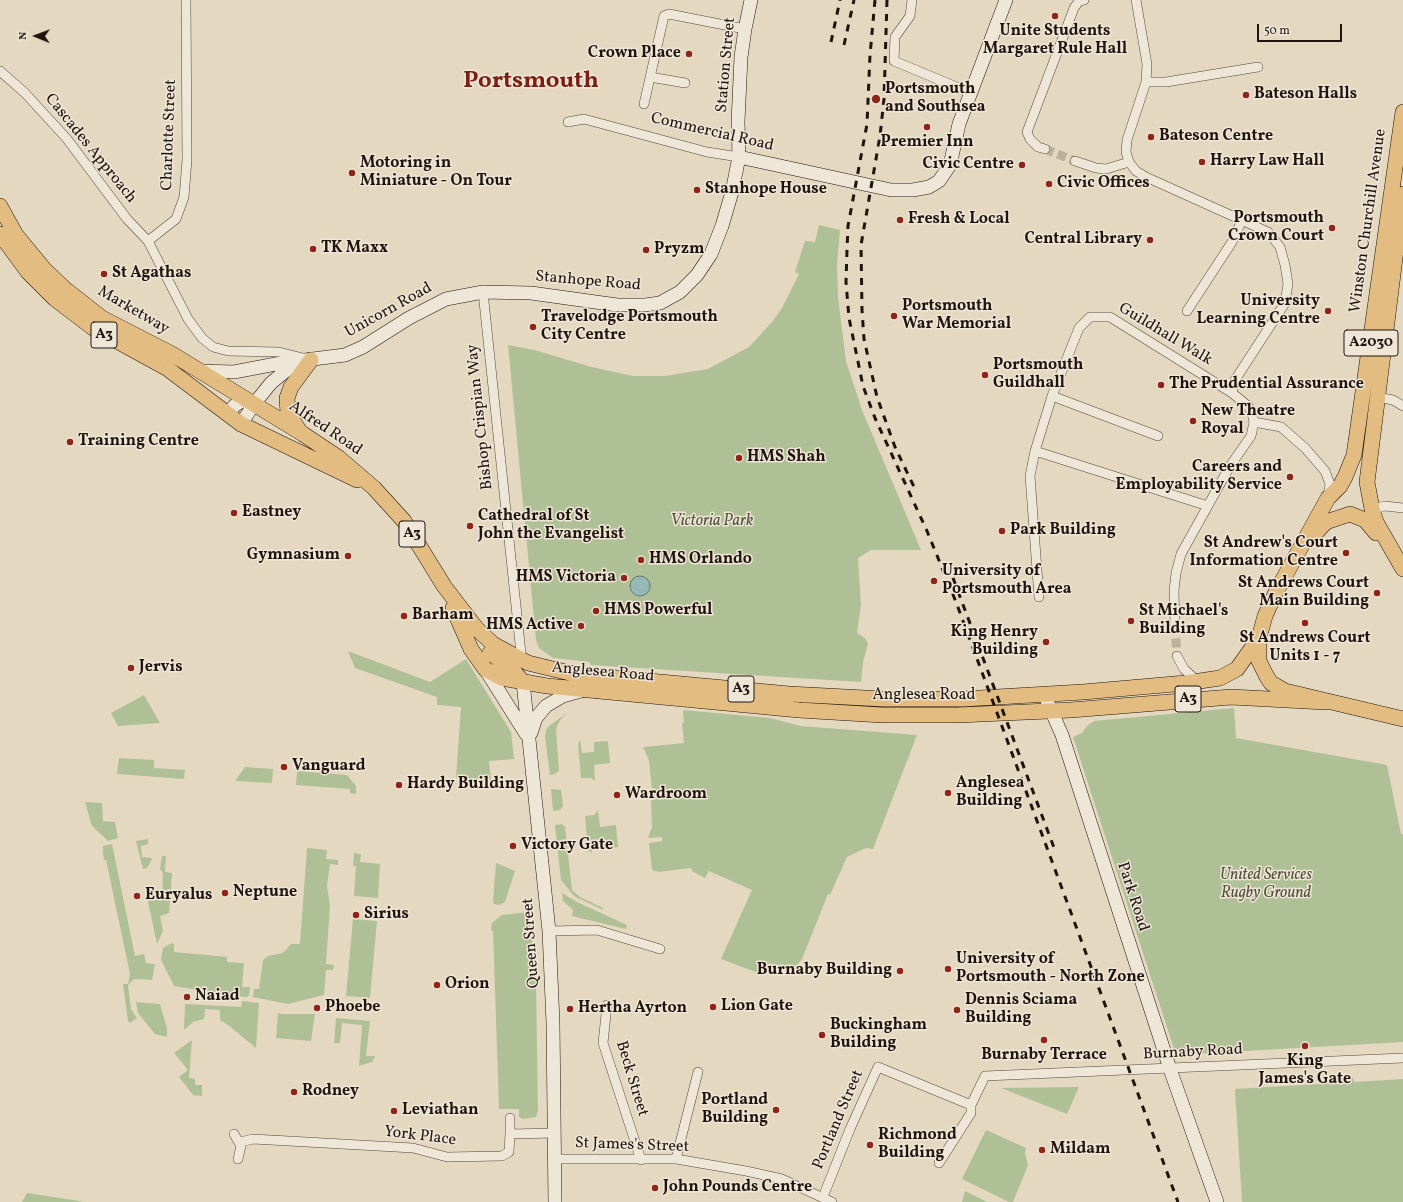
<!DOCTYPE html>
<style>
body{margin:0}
#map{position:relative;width:1403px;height:1202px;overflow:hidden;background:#e5d8c0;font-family:Vollkorn,serif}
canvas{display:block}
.north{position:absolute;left:16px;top:16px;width:40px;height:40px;-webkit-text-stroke:3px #eee6d6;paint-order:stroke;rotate:271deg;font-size:11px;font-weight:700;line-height:16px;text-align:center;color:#21140e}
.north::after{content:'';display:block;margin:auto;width:14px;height:18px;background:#21140e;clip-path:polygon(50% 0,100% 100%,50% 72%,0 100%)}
.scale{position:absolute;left:1257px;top:24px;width:85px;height:18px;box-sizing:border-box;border:2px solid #21140e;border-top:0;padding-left:5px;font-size:12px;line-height:14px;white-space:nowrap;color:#21140e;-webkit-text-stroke:3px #eee6d6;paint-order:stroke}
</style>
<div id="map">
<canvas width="1403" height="1202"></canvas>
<div class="north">N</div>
<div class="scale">50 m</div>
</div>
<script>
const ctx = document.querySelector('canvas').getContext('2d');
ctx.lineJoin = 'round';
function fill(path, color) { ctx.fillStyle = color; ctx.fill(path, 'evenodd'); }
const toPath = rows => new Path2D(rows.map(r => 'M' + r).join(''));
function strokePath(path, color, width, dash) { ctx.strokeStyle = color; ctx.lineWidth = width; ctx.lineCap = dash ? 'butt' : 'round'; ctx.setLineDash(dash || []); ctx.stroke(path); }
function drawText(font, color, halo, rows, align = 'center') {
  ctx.font = font + ' Vollkorn,serif'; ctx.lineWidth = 3; ctx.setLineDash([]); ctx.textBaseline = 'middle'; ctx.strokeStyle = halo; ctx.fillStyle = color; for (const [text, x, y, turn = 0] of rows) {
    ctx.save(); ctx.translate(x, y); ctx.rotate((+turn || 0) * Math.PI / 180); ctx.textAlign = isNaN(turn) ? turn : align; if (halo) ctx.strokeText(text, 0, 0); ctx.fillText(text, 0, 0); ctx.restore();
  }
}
fill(toPath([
 [819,225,840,230,837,265,838,297,846,361,862,410,921,550,871,550,858,558,861,605,857,633,865,638,868,644,863,662,861,682,590,665,590,662,553,658,539,648,536,640,508,345,534,350,592,367,633,376,665,376,708,369,749,347,772,322,782,308,799,274,795,272,805,241,815,242],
 [348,651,430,682,466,659,511,732,514,759,489,761,491,780,456,778,461,707,437,705,437,697,355,668],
 [144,695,160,723,118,726,111,713],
 [1234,708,1236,738,1387,765,1401,834,1403,834,1403,1042,1176,1055,1073,737,1082,733,1087,726,1094,721],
 [683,710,770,718,801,726,917,735,873,849,866,848,847,857,830,895,828,894,802,959,794,969,789,970,769,963,764,975,721,959,752,890,709,871,705,878,692,871,691,868,659,872,652,870,649,843,662,841,662,837,648,838,652,827,651,800,653,800,649,760,643,747,684,743,682,723,684,723],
 [568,712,560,720,556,729,559,771,555,774,550,775,545,737,546,730,549,726],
 [580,740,582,753,594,752,594,742,608,741,610,763,594,765,595,781,591,778,581,778,578,744],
 [119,758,154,760,154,768,185,770,184,779,117,774],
 [245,767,273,769,272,783,235,781],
 [297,771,347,775,356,786,356,794,350,793,350,789,296,785],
 [551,789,561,790,563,806,560,810,553,811],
 [85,802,102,803,103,821,115,822,118,838,108,841,92,826],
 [598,810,600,827,616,825,618,847,604,849,603,839,591,840,592,853,588,850,585,816,594,815],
 [562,824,565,827,572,890,580,897,603,908,603,910,574,896,561,880,555,825],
 [148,839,148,844,141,846,142,857,152,858,151,861,147,868,143,869,136,841],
 [112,844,135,956,144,954,146,963,155,964,152,980,134,979,128,985,131,1009,137,1018,130,1023,128,1021,123,984,128,984,130,974,106,860,104,860,103,852,103,846],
 [307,848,327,850,326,859,338,860,338,865,330,864,327,886,330,906,326,964,334,965,333,970,326,970,324,995,288,1004,253,997,254,989,259,989,263,960,268,956,283,953,291,944,300,944],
 [354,853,361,854,360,862,380,864,378,898,354,896,356,866,353,866],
 [162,856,166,856,165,872,172,873,169,913,160,916,163,931,157,944,147,897,162,894,163,873,160,869],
 [496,863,515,871,505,902,499,905,494,904,493,901],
 [562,893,577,902,627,925,626,929,572,916,573,910,563,901],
 [529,912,536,982,538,1111,536,1117,523,1119,519,1117,519,1109,499,1109,493,931,491,930,492,923,502,915],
 [353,919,377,921,370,998,346,996],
 [172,943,174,944,174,952,227,957,227,962,244,963,242,987,250,987,249,995,247,997,234,996,174,986,161,960,163,948],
 [242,1001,259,1003,256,1048,228,1025,220,1020,220,1010,205,1009,204,1019,193,1022,184,1030,185,1004,241,1007],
 [136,1002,160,1004,167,1028,167,1037,155,1034,138,1013],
 [278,1013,282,1014,315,1014,311,1041,276,1038],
 [336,1018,370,1021,366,1056,375,1056,372,1062,359,1066,362,1025,342,1023,340,1043,334,1043],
 [192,1040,189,1078,195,1079,195,1085,202,1085,202,1096,193,1095,179,1077,188,1070,174,1053],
 [1353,1078,1354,1082,1403,1079,1403,1202,1242,1202,1235,1089,1335,1083,1336,1079],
 [1079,1087,1067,1114,1001,1088],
 [986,1130,1026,1148,1025,1153,1028,1165,1013,1202,1009,1202,962,1179],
 [965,1191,987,1202,962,1202],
 [27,1193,73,1200,84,1202,22,1202]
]), '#b0c096');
const water = toPath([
 '630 586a10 10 0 1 1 20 0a10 10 0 1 1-20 0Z'
]);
fill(water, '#96b9b5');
strokePath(water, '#677772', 1);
strokePath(toPath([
 [1045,149,1075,161],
 [1175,625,1177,656]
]), '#beb19c', 9, [9, 4.5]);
const street = toPath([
 [912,0,910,16,895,37,894,61,971,93],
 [1136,0,1147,64,1146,82,1127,140,1126,152,1129,162,1136,171,1146,177,1268,232,1280,247,1285,265,1288,284,1285,303,1235,380,1232,393],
 [0,71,25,93,67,139,127,219,148,241,188,319,202,338,213,347,228,351,279,352,303,358],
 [650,77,685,83],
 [1146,82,1166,82,1258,67],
 [644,104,664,16,669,14,745,29],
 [568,122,584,119,707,152,739,157],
 [1045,149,1038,147,1030,139,1027,132,1074,8,1079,1,1084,0],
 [1075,161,1096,168,1106,169,1129,162],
 [148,241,176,219,184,197,187,160,186,0],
 [483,292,522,663],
 [1187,311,1232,242,1242,220],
 [1052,396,1158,436],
 [1377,397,1393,400,1403,406],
 [1254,422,1281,427,1305,448,1325,471,1330,484,1328,497],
 [1035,451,1208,506],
 [1372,509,1385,506,1403,508],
 [1039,597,1030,476,1035,451,1052,396,1079,328,1090,317,1110,317,1232,393,1248,406,1252,413,1254,422,1251,436,1230,466,1181,554,1176,573,1174,591,1175,625],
 [1177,656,1184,669,1198,682],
 [549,931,597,930,660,949],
 [607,1005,603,1043,641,1160],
 [234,1134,241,1146,238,1159],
 [510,1134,510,1118],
 [240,1142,253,1139,413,1148,447,1157,502,1156,509,1152,510,1134,555,1133],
 [555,1159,676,1159,746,1171,782,1179,832,1202],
 [676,1159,698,1072],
 [939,1163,971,1113,971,1105],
 [823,1197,850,1129,878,1067,971,1105,985,1076,1403,1058]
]);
const secondary = toPath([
 [739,157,891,190,913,190,929,187,939,181,950,165,959,124,1006,0],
 [199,371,234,372,281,363,345,355,363,347,409,318,446,299,483,292,531,293,617,305,645,305,660,303,680,292,697,275,711,254,722,226,732,192,739,157,738,122,741,57,745,29,751,0],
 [228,414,234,406,245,399],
 [241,424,254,404,271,383,288,369,299,364],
 [485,669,526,734],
 [523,682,549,931,553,1023,555,1202],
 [1044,694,1062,735,1170,1069,1217,1202],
 [531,733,536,718,546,706,563,696,581,691]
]);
const primary = toPath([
 [1403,112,1354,455,1345,477,1340,486,1328,498,1276,592,1265,616,1259,638,1259,661,1267,677,1271,683,1285,691,1403,719],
 [1403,194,1367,482,1372,509,1376,522,1403,569],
 [0,206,16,235,45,270,65,289,102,318,172,354,303,434,339,458,374,488,404,521,444,586,477,629,493,644,528,663,574,674,789,694,884,699,963,699,1083,692,1186,683,1220,678,1237,669,1259,638],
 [0,234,28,272,55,299,93,328,168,369,241,424,357,480],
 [299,430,288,413,287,398,291,387,311,360],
 [1313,536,1326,522,1350,514,1365,520,1376,533],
 [453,608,471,649,485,669,502,678,547,686,799,710,882,715,958,715,1071,710,1231,697,1325,702],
 [490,653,512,669,523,682]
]);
strokePath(street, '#52453a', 10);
strokePath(secondary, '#21140e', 14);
strokePath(primary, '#21140e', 16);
strokePath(street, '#eee6d6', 9);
strokePath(secondary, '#eee6d6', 13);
strokePath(primary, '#e2bc80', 15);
strokePath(toPath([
 [875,0,870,55,867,124,848,226,847,250,846,282,849,318,863,386,875,418,927,531,956,602,1178,1202],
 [887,0,884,99,880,136,861,245,862,310,864,339,877,397,895,447,915,489],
 [831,42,840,0],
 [844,45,854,0],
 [953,578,1056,853]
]), '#21140e', 3, [7, 7]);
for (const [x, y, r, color] of [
 [1055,16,4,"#8f2418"],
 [689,54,4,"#8f2418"],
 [1246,95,4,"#8f2418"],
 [876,99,5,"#8f2418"],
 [927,127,4,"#8f2418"],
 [1151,137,4,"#8f2418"],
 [1202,162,4,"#8f2418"],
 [1022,165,4,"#8f2418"],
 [352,173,4,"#8f2418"],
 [1049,184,4,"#8f2418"],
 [697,190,4,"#8f2418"],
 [900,220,4,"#8f2418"],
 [1332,228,4,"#8f2418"],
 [1150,240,4,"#8f2418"],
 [313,249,4,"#8f2418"],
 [646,250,4,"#8f2418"],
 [104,274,4,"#8f2418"],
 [1328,311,4,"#8f2418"],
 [894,316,4,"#8f2418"],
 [533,327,4,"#8f2418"],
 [985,375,4,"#8f2418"],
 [1161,385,4,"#8f2418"],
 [1193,421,4,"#8f2418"],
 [70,442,4,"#8f2418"],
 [739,458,4,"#8f2418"],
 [1290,477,4,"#8f2418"],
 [234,513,4,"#8f2418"],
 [470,526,4,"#8f2418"],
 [1002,531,4,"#8f2418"],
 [1346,553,4,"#8f2418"],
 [348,556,4,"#8f2418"],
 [641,560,4,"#8f2418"],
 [624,578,4,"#8f2418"],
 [934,581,4,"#8f2418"],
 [1377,593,4,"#8f2418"],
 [596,611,4,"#8f2418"],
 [404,616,4,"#8f2418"],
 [1131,621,4,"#8f2418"],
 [1305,623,4,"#8f2418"],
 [581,626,4,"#8f2418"],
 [1046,642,4,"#8f2418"],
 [131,668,4,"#8f2418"],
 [284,767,4,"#8f2418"],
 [399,785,4,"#8f2418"],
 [948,793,4,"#8f2418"],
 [617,795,4,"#8f2418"],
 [513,846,4,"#8f2418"],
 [225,893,4,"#8f2418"],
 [137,896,4,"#8f2418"],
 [356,915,4,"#8f2418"],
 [948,969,4,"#8f2418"],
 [900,971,4,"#8f2418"],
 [437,985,4,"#8f2418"],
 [187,997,4,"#8f2418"],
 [713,1007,4,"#8f2418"],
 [317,1008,4,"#8f2418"],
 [570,1009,4,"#8f2418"],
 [957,1010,4,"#8f2418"],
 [822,1035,4,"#8f2418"],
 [1044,1040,4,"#8f2418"],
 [1305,1046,4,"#8f2418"],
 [294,1092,4,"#8f2418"],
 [776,1110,4,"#8f2418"],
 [394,1111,4,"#8f2418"],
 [870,1145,4,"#8f2418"],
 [1042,1150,4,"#8f2418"],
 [655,1188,4,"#8f2418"]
]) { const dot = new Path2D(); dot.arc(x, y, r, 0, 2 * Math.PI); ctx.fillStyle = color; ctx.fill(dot); strokePath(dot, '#eee6d6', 1.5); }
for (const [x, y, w] of [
 [104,335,26],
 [1371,343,54],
 [412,534,26],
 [741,689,26],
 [1188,699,26]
]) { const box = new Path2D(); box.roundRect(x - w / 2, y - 13, w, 26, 3); ctx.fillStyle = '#eee6d6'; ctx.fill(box); strokePath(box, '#21140e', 1); }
drawText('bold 15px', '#21140e', null, [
 ["A3",104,335],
 ["A2030",1371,343],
 ["A3",412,534],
 ["A3",741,689],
 ["A3",1188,699]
]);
drawText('bold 16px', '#21140e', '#eee6d6', [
 ["Unite Students",1055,32,"center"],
 ["Margaret Rule Hall",1055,50,"center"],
 ["Crown Place",681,54,"right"],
 ["Portsmouth",885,90],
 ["and Southsea",885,108],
 ["Bateson Halls",1254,95],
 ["Bateson Centre",1159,137],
 ["Premier Inn",927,143,"center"],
 ["Harry Law Hall",1210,162],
 ["Motoring in",360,164],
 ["Miniature - On Tour",360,182],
 ["Civic Centre",1014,165,"right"],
 ["Civic Offices",1057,184],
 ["Stanhope House",705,190],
 ["Portsmouth",1324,219,"right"],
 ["Crown Court",1324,237,"right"],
 ["Fresh & Local",908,220],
 ["Central Library",1142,240,"right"],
 ["TK Maxx",321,249],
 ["Pryzm",654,250],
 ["St Agathas",112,274],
 ["University",1320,302,"right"],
 ["Learning Centre",1320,320,"right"],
 ["Portsmouth",902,307],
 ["War Memorial",902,325],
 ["Travelodge Portsmouth",541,318],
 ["City Centre",541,336],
 ["Portsmouth",993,366],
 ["Guildhall",993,384],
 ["The Prudential Assurance",1169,385],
 ["New Theatre",1201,412],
 ["Royal",1201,430],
 ["Training Centre",78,442],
 ["HMS Shah",747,458],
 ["Careers and",1282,468,"right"],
 ["Employability Service",1282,486,"right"],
 ["Eastney",242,513],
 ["Cathedral of St",478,517],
 ["John the Evangelist",478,535],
 ["Park Building",1010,531],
 ["St Andrew's Court",1338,544,"right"],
 ["Information Centre",1338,562,"right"],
 ["Gymnasium",340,556,"right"],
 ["HMS Orlando",649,560],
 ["University of",942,572],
 ["Portsmouth Area",942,590],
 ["HMS Victoria",616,578,"right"],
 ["St Andrews Court",1369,584,"right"],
 ["Main Building",1369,602,"right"],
 ["HMS Powerful",604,611],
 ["St Michael's",1139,612],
 ["Building",1139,630],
 ["Barham",412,616],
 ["HMS Active",573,626,"right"],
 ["King Henry",1038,633,"right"],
 ["Building",1038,651,"right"],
 ["St Andrews Court",1305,639,"center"],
 ["Units 1 - 7",1305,657,"center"],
 ["Jervis",139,668],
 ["Vanguard",292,767],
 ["Anglesea",956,784],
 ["Building",956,802],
 ["Hardy Building",407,785],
 ["Wardroom",625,795],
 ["Victory Gate",521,846],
 ["Neptune",233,893],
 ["Euryalus",145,896],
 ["Sirius",364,915],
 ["University of",956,960],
 ["Portsmouth - North Zone",956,978],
 ["Burnaby Building",892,971,"right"],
 ["Orion",445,985],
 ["Naiad",195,997],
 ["Dennis Sciama",965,1001],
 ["Building",965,1019],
 ["Lion Gate",721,1007],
 ["Phoebe",325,1008],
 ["Hertha Ayrton",578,1009],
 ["Buckingham",830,1026],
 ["Building",830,1044],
 ["Burnaby Terrace",1044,1056,"center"],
 ["King",1305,1062,"center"],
 ["James's Gate",1305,1080,"center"],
 ["Rodney",302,1092],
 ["Portland",768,1101,"right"],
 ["Building",768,1119,"right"],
 ["Leviathan",402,1111],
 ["Richmond",878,1136],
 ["Building",878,1154],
 ["Mildam",1050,1150],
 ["John Pounds Centre",663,1188]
], 'left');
drawText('16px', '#21140e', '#eee6d6', [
 ["Station Street",727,65,-85],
 ["Commercial Road",712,133,13],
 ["Charlotte Street",170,135,-88],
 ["Cascades Approach",90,149,51],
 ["Winston Churchill Avenue",1369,221,-82],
 ["Stanhope Road",588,282,5],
 ["Marketway",133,311,30],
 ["Unicorn Road",389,311,-29],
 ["Guildhall Walk",1165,335,31],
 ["Bishop Crispian Way",481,417,-96],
 ["Alfred Road",325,429,34],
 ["Anglesea Road",603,673,5],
 ["Anglesea Road",924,696],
 ["Park Road",1132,897,72],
 ["Queen Street",532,943,-94],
 ["Burnaby Road",1193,1053,-3],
 ["Beck Street",631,1079,73],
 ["Portland Street",839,1120,-67],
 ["York Place",420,1137,7],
 ["St James's Street",632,1146,2]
]);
drawText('italic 16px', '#53503e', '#eee6d6', [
 ["Victoria Park",712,522],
 ["United Services",1266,876],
 ["Rugby Ground",1266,894]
]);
drawText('bold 24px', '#7a1f14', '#eee6d6', [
 ["Portsmouth",531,83]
]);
</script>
